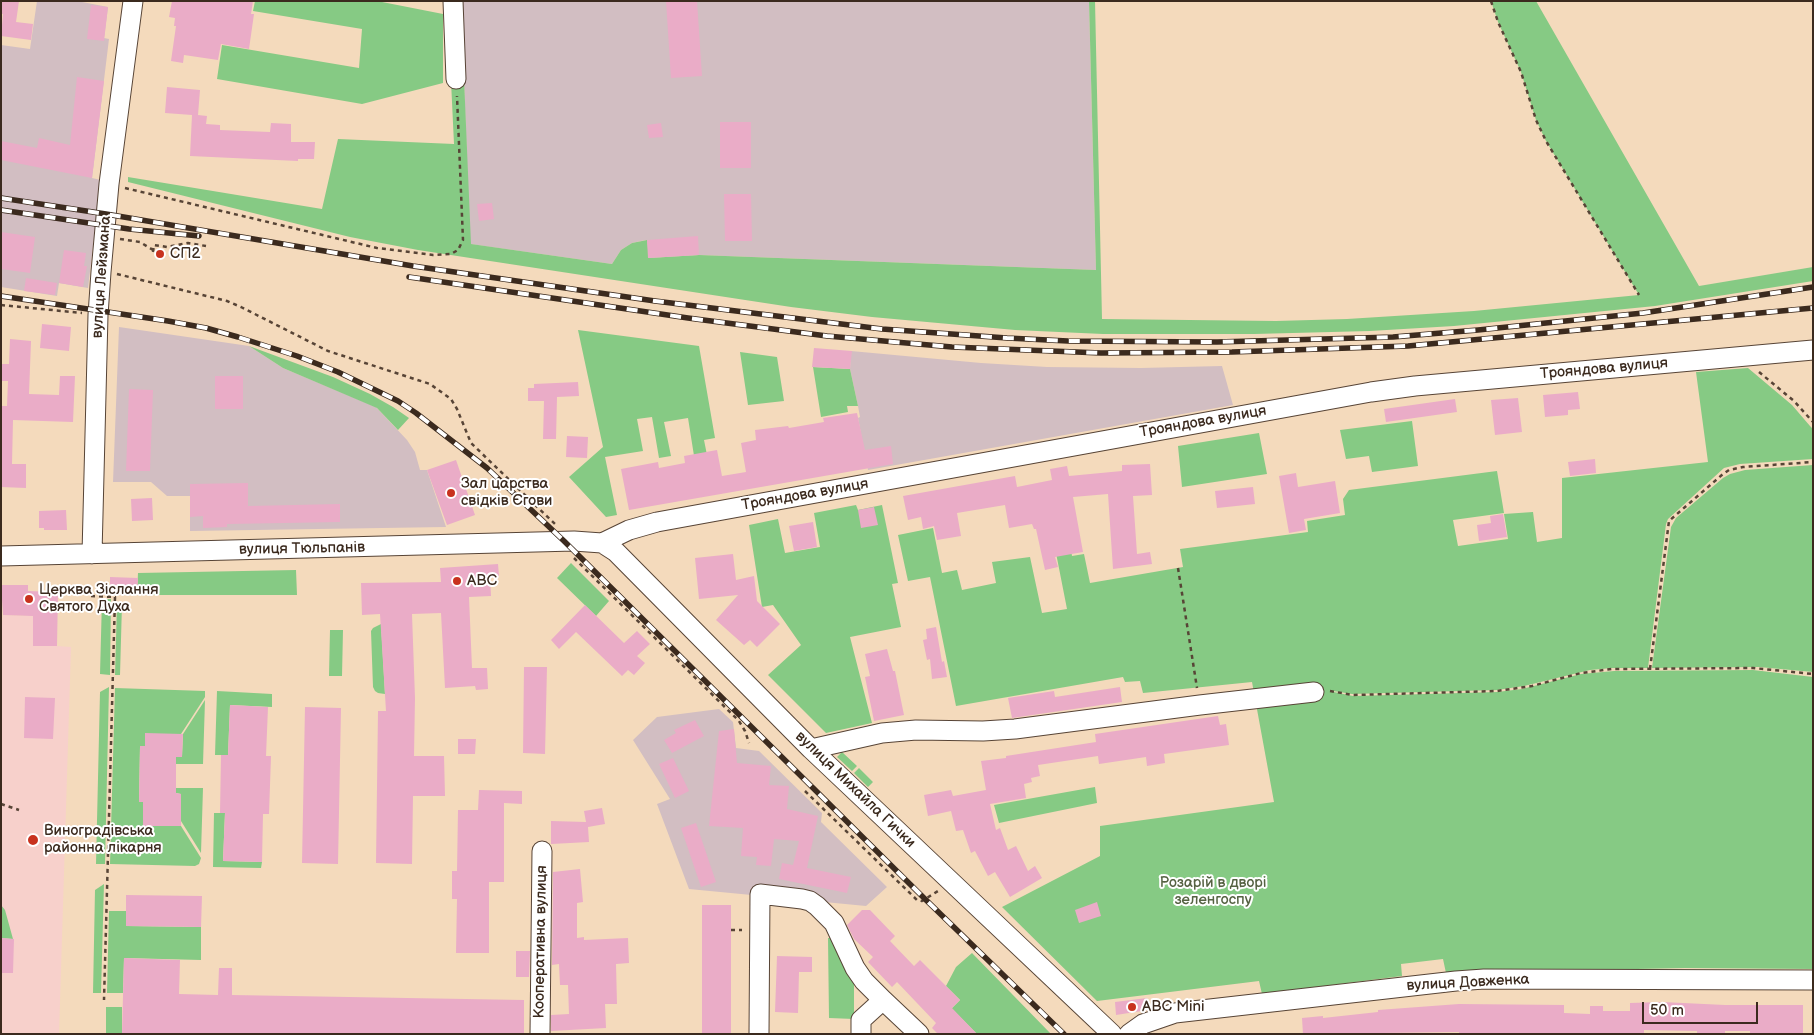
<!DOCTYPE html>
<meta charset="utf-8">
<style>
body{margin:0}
#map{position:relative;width:1814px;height:1035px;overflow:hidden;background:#f4dabc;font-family:"Balsamiq Sans",sans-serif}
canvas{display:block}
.frame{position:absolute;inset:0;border:2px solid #3b2a1e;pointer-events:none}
.scale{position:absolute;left:1642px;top:1002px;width:116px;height:22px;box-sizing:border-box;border:2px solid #3b2a1e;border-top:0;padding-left:6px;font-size:15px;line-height:18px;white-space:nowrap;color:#3b2a1e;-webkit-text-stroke:4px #fff;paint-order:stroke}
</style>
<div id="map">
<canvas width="1814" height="1035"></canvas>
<div class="frame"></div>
<div class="scale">50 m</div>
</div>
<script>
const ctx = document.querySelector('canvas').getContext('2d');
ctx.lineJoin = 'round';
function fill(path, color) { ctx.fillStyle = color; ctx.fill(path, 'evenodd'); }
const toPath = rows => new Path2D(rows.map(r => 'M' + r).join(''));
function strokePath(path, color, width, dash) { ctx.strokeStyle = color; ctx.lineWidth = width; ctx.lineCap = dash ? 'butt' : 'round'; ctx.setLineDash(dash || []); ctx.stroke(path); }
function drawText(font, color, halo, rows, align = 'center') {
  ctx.font = font + ' "Balsamiq Sans",sans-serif'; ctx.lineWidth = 4; ctx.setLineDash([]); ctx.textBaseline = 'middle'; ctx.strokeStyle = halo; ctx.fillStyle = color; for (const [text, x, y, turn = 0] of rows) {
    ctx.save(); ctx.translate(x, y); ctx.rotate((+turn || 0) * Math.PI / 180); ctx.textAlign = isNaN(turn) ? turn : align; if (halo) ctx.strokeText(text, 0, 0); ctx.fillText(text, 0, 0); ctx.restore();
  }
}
fill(toPath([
 [27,607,57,646,71,647,59,1034,1,1034,1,631,3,615,27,616]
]), '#f7d0cb');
fill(toPath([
 [37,1,77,1,108,7,104,38,109,39,92,178,101,180,88,288,59,283,57,296,1,287,1,45,30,49],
 [461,1,1089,1,1096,270,699,255,648,258,646,240,632,243,621,250,612,264,470,244],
 [119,327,249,346,283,368,376,407,407,440,415,452,420,470,427,470,446,527,190,531,190,496,167,496,151,482,113,482],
 [851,351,981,363,1047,367,1141,368,1222,366,1233,405,868,470,858,418,860,417,858,406,850,369],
 [719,709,733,722,736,748,759,751,822,813,821,822,887,887,866,906,689,889,657,804,670,799,633,740,657,717]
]), '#d2bec2');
fill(toPath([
 [255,1,377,1,443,14,443,83,362,104,217,79,222,45,359,68,362,29,253,11],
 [1089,1,1095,1,1102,319,1276,321,1347,319,1474,311,1639,295,1546,141,1536,120,1521,72,1498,22,1491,1,1536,1,1699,286,1813,267,1813,281,1655,306,1454,326,1370,331,1254,334,1103,334,1015,330,872,317,791,307,418,250,350,237,128,182,128,177,322,209,338,139,454,144,451,81,464,78,471,244,612,264,621,250,632,243,647,240,649,258,699,255,1096,270],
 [578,330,699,346,715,438,704,440,708,460,695,462,688,418,664,422,671,456,659,458,652,417,637,419,643,451,605,457,617,515,606,517,569,477,603,447],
 [249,346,333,377,370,394,393,407,409,418,398,430,377,408,283,368],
 [740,352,777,357,784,401,748,405],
 [813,367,850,369,858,406,847,406,848,412,821,417],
 [1748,368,1792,405,1810,426,1813,429,1813,459,1740,464,1724,468,1668,519,1666,524,1648,668,1612,668,1590,670,1524,686,1497,690,1352,694,1333,691,1334,692,1353,696,1497,692,1522,689,1581,674,1614,671,1753,670,1813,677,1813,969,1685,968,1446,973,1443,959,1401,964,1402,976,1262,994,1259,981,1097,1001,1002,907,1100,856,1100,826,1274,802,1252,682,1143,693,1140,681,1125,682,1123,677,956,706,930,577,908,581,898,535,933,528,942,573,957,570,962,590,996,583,992,562,1030,557,1042,613,1067,609,1056,553,1071,550,1072,556,1084,554,1090,583,1183,567,1180,549,1308,532,1307,521,1345,515,1343,499,1349,490,1497,471,1504,513,1453,520,1458,546,1508,539,1504,514,1533,512,1537,542,1562,538,1562,478,1708,462,1696,372],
 [1412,421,1418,466,1372,472,1369,456,1346,459,1340,430],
 [1259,433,1267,474,1182,487,1178,446],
 [1813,465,1813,672,1759,667,1652,668,1671,527,1676,518,1723,478,1730,474,1745,470],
 [856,505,858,510,882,505,898,583,892,584,901,627,850,637,872,723,826,733,768,675,801,645,773,605,762,607,749,525,778,519,785,553,820,547,814,513],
 [571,563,609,601,596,616,557,578],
 [296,570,297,595,137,595,138,573],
 [102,599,111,599,110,675,100,674],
 [117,603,122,604,120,675,115,675],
 [381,624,385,694,378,693,375,691,373,687,371,631,373,628],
 [330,630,343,630,342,676,329,676],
 [109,687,105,864,96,864,100,692],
 [115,688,205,691,205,697,181,734,145,746,140,747,139,802,143,802,143,826,181,826,201,858,199,864,195,866,110,864],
 [217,691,272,694,272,707,230,705,228,755,215,755],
 [205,700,203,764,176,764,176,757,182,756,183,734],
 [842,752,857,766,852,771,837,757],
 [859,768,873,782,868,787,854,773],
 [1095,787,1097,803,999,823,994,805],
 [176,788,203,788,201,853,181,821,181,794,176,793],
 [214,813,225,813,223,861,262,862,261,868,213,867],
 [104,884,101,993,93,993,95,890],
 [1,905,5,910,13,939,1,938],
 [109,911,126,911,126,926,201,927,201,960,124,958,123,993,107,993],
 [828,938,832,938,854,973,854,1019,829,1018],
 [972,953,1051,1034,977,1034,957,1014,950,1010,960,1000,946,986,956,967],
 [106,1007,122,1007,122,1034,106,1034]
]), '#86ca84');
fill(toPath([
 [1,1,19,1,16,22,33,24,31,40,1,36,3,14,1,14],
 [172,1,253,1,251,14,254,14,249,49,221,44,218,60,184,55,183,63,171,61,176,26,174,26,175,18,169,17],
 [666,1,697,1,702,76,671,78],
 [91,5,108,7,104,41,87,39],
 [77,77,104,81,92,178,1,160,1,141,37,148,39,138,70,145],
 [167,87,200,90,198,115,207,116,206,124,220,125,220,130,270,132,271,123,291,124,291,142,315,142,314,159,298,159,298,161,190,156,192,115,165,113],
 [720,122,751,122,751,168,720,168],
 [661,123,663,137,649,138,647,125],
 [724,194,751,194,752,241,725,241],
 [492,203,494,219,479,221,477,204],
 [1,232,35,237,30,273,1,269],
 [698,236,699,255,648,258,647,240],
 [64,250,86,253,84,266,87,266,83,287,59,283],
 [26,278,57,283,55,295,24,291],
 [42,324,71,327,69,351,40,348],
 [10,339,31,341,29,394,59,395,60,376,75,376,73,422,13,420,12,464,26,464,26,488,1,487,1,406,7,406,8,381,1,381,1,364,9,364],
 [814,348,852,351,850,369,812,367],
 [215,376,243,376,243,409,215,409],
 [578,382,579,396,557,397,556,439,543,439,544,401,528,401,528,388,534,388,534,384],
 [129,389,153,390,150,471,126,471],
 [1578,392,1580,409,1568,410,1568,415,1545,417,1543,395],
 [1518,398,1522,432,1495,435,1491,400],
 [1455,399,1457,412,1386,422,1384,409],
 [857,413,865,450,891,446,893,464,629,510,621,469,658,462,659,468,685,463,684,456,717,450,722,476,746,472,741,443,756,440,755,430,788,426,789,428,824,422,823,418],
 [567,436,588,437,587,458,566,457],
 [1595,459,1596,473,1570,476,1568,462],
 [456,460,475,515,447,525,427,470],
 [1150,464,1152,495,1133,496,1137,554,1150,552,1152,564,1113,569,1108,494,1073,497,1083,552,1055,557,1058,567,1045,570,1036,529,1034,529,1032,524,1009,528,1005,505,957,513,961,536,937,540,934,526,923,529,921,517,908,520,903,496,1015,476,1017,487,1052,480,1050,469,1067,466,1069,476,1122,471,1122,465],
 [1296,473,1298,487,1335,481,1340,513,1304,519,1306,530,1289,533,1279,476],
 [248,483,248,506,340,504,340,522,227,524,227,527,203,528,203,516,190,517,190,484],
 [1253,487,1255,504,1217,508,1215,491],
 [152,498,153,520,132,521,131,499],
 [874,507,878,525,861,528,858,510],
 [66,510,67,530,44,530,44,528,39,528,39,511],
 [1503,514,1507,537,1479,541,1477,525,1491,523,1490,516],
 [813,522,817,547,794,551,789,526],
 [733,554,736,580,754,576,757,601,780,624,757,647,750,640,744,645,716,620,738,595,699,599,695,558],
 [498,564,499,576,490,576,491,596,469,597,472,668,487,668,488,689,476,690,475,686,445,688,441,613,412,614,415,698,414,756,444,756,445,796,413,796,412,864,376,863,378,711,386,711,380,614,362,615,361,583,441,582,440,568],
 [110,577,138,578,137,595,110,595],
 [1,585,28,585,28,591,58,592,57,646,33,646,33,616,3,615],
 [585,605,624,643,637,631,650,644,637,656,645,663,634,675,628,670,622,676,576,632,559,649,551,640],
 [936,627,942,662,944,661,947,677,932,679,930,659,927,660,923,640,927,639,926,629],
 [887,649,893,671,895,671,904,715,874,721,865,677,870,676,865,654],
 [524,667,547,667,545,754,523,753],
 [1120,687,1122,702,1012,718,1008,698,1054,691,1055,697],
 [25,697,55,698,53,739,24,738],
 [230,705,268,707,266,756,271,756,269,814,263,814,262,862,223,861,225,813,220,813,221,755,228,755],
 [305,707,341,708,338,864,302,863],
 [1218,716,1220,725,1226,724,1229,745,1164,754,1165,763,1147,766,1146,757,1099,764,1098,756,1038,765,1040,776,1031,778,1032,782,1024,784,1026,798,990,804,996,830,1000,828,1008,850,1016,846,1028,871,1035,866,1042,878,1010,897,995,872,988,876,975,851,971,853,963,830,956,831,951,811,928,816,924,795,951,790,953,796,986,790,981,761,1006,758,1006,756,1096,742,1095,734],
 [695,720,704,736,672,753,664,740,676,733,674,730],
 [734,729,737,763,771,766,769,785,789,786,787,809,818,816,807,868,851,877,847,893,779,879,782,863,793,865,799,841,774,839,771,866,756,865,757,857,741,856,743,828,709,826,719,731],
 [145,733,183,734,182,757,176,757,176,793,181,794,181,826,143,826,143,802,139,802,140,746,145,746],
 [458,739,476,739,475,754,458,754],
 [673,758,689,791,675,798,659,764],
 [479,790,522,791,522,804,504,803,504,882,489,882,489,953,456,953,457,899,452,899,452,871,457,871,458,810,478,810],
 [602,808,605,824,588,827,589,842,551,844,551,821,586,822,584,811],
 [696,823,716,882,701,887,681,828],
 [580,869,583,902,577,903,577,938,584,937,584,940,628,938,629,963,616,964,617,1004,605,1004,606,1028,551,1031,551,1015,569,1014,568,985,560,985,559,964,552,965,553,872],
 [126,895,202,896,201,927,126,926],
 [1097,902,1101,916,1079,923,1075,910],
 [702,905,731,905,731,1034,702,1034],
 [862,910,870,910,895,936,890,941,914,966,920,960,960,1000,952,1008,977,1034,938,1034,932,1028,936,1023,897,982,892,987,868,962,873,957,854,939,847,925],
 [1,938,14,939,13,973,1,973],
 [516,951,530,951,529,977,516,977],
 [777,956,812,957,812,972,799,972,798,1013,775,1012],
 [124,958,180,960,179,994,218,995,219,968,232,968,232,995,524,1000,524,1034,122,1034],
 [1147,998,1148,1010,1116,1015,1115,1002],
 [1662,1002,1725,1005,1803,1005,1803,1034,1750,1034,1750,1031,1725,1031,1725,1034,1697,1034,1697,1031,1644,1030,1644,1033,1459,1034,1459,1032,1303,1034,1302,1018,1323,1016,1323,1018,1378,1012,1378,1010,1459,1004,1564,1005,1564,1013,1590,1014,1590,1006,1603,1006,1603,1011,1630,1011,1630,1003]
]), '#eaacc7');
const minor = toPath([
 [453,1,456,79],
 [602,543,629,530,657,522,1371,392,1415,386,1813,350],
 [92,554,98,315,101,272,109,184,133,1],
 [1,556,574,541,602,543,616,552,811,749,1112,1034],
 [811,749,882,733,916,730,983,731,1015,729,1200,705,1314,692],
 [540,1034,542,851],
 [759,1034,760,894,802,899,810,901,817,906,834,923,855,968,864,981,883,1000],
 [861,1034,861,1020,883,1000,919,1034],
 [1129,1034,1143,1024,1175,1013,1456,981,1484,979,1813,980]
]);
strokePath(minor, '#574436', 21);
strokePath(toPath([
 [1491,1,1498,22,1521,72,1536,120,1546,141,1639,295],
 [125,188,377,248,433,255,451,254,458,250,463,240,457,96],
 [120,239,140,242,153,250],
 [153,252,154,245,167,247,188,243,206,246],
 [117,274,227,301,241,307,328,351,430,384,451,399,457,409,471,443,555,524],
 [1,305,82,313],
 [1759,372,1794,401,1813,422],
 [574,558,739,721,745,731,749,743],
 [1178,568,1197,688],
 [91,596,115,597,104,1000],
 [1650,669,1669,521,1723,474,1729,470,1743,467,1813,462],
 [1330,691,1353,695,1497,691,1532,686,1581,673,1612,669,1753,668,1813,674],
 [805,791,917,900,922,901,938,891],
 [1,804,19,810],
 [731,930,742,930]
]), '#574436', 2.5, [4, 4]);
strokePath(minor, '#fff', 19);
const rail = toPath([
 [1,198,106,214,413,266,655,301,882,329,1007,338,1068,341,1217,342,1393,337,1478,330,1643,313,1813,287],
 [1,210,129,229,199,236],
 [409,277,688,318,827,336,952,347,1101,353,1232,352,1408,346,1813,308],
 [1,296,168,321,206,328,238,337,297,356,338,372,398,401,416,413,487,468,564,541,925,899,1064,1034]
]);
strokePath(rail, '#3b2a1e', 5.5);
strokePath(rail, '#fff', 4, [11]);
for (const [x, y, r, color] of [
 [160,254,5,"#c8321e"],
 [451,493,5,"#c8321e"],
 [457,581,5,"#c8321e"],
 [29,599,5,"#c8321e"],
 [33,840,6,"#c8321e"],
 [1132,1007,5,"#c8321e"]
]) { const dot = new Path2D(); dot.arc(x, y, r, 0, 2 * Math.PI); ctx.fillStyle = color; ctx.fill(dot); strokePath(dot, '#fff', 2); }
drawText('15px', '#3b2a1e', '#fff', [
 ["СП2",170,254],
 ["Зал царства",461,484],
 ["свідків Єгови",461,501],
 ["ABC",467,581],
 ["Церква Зіслання",39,590],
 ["Святого Духа",39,607],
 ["Виноградівська",44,831],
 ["районна лікарня",44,848],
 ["ABC Mini",1142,1007]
], 'left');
drawText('15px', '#3b2a1e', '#fff', [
 ["вулиця Лейзмана",102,277,-86],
 ["Трояндова вулиця",1604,369,-5],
 ["Трояндова вулиця",1203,422,-10],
 ["Трояндова вулиця",805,495,-10],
 ["вулиця Тюльпанів",302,549,-1],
 ["вулиця Михайла Гички",855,790,44],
 ["Кооперативна вулиця",541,942,-89],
 ["вулиця Довженка",1468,983,-3]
]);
drawText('15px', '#556242', '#fff', [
 ["Розарій в дворі",1213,883],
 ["зеленгоспу",1213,900]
]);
</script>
